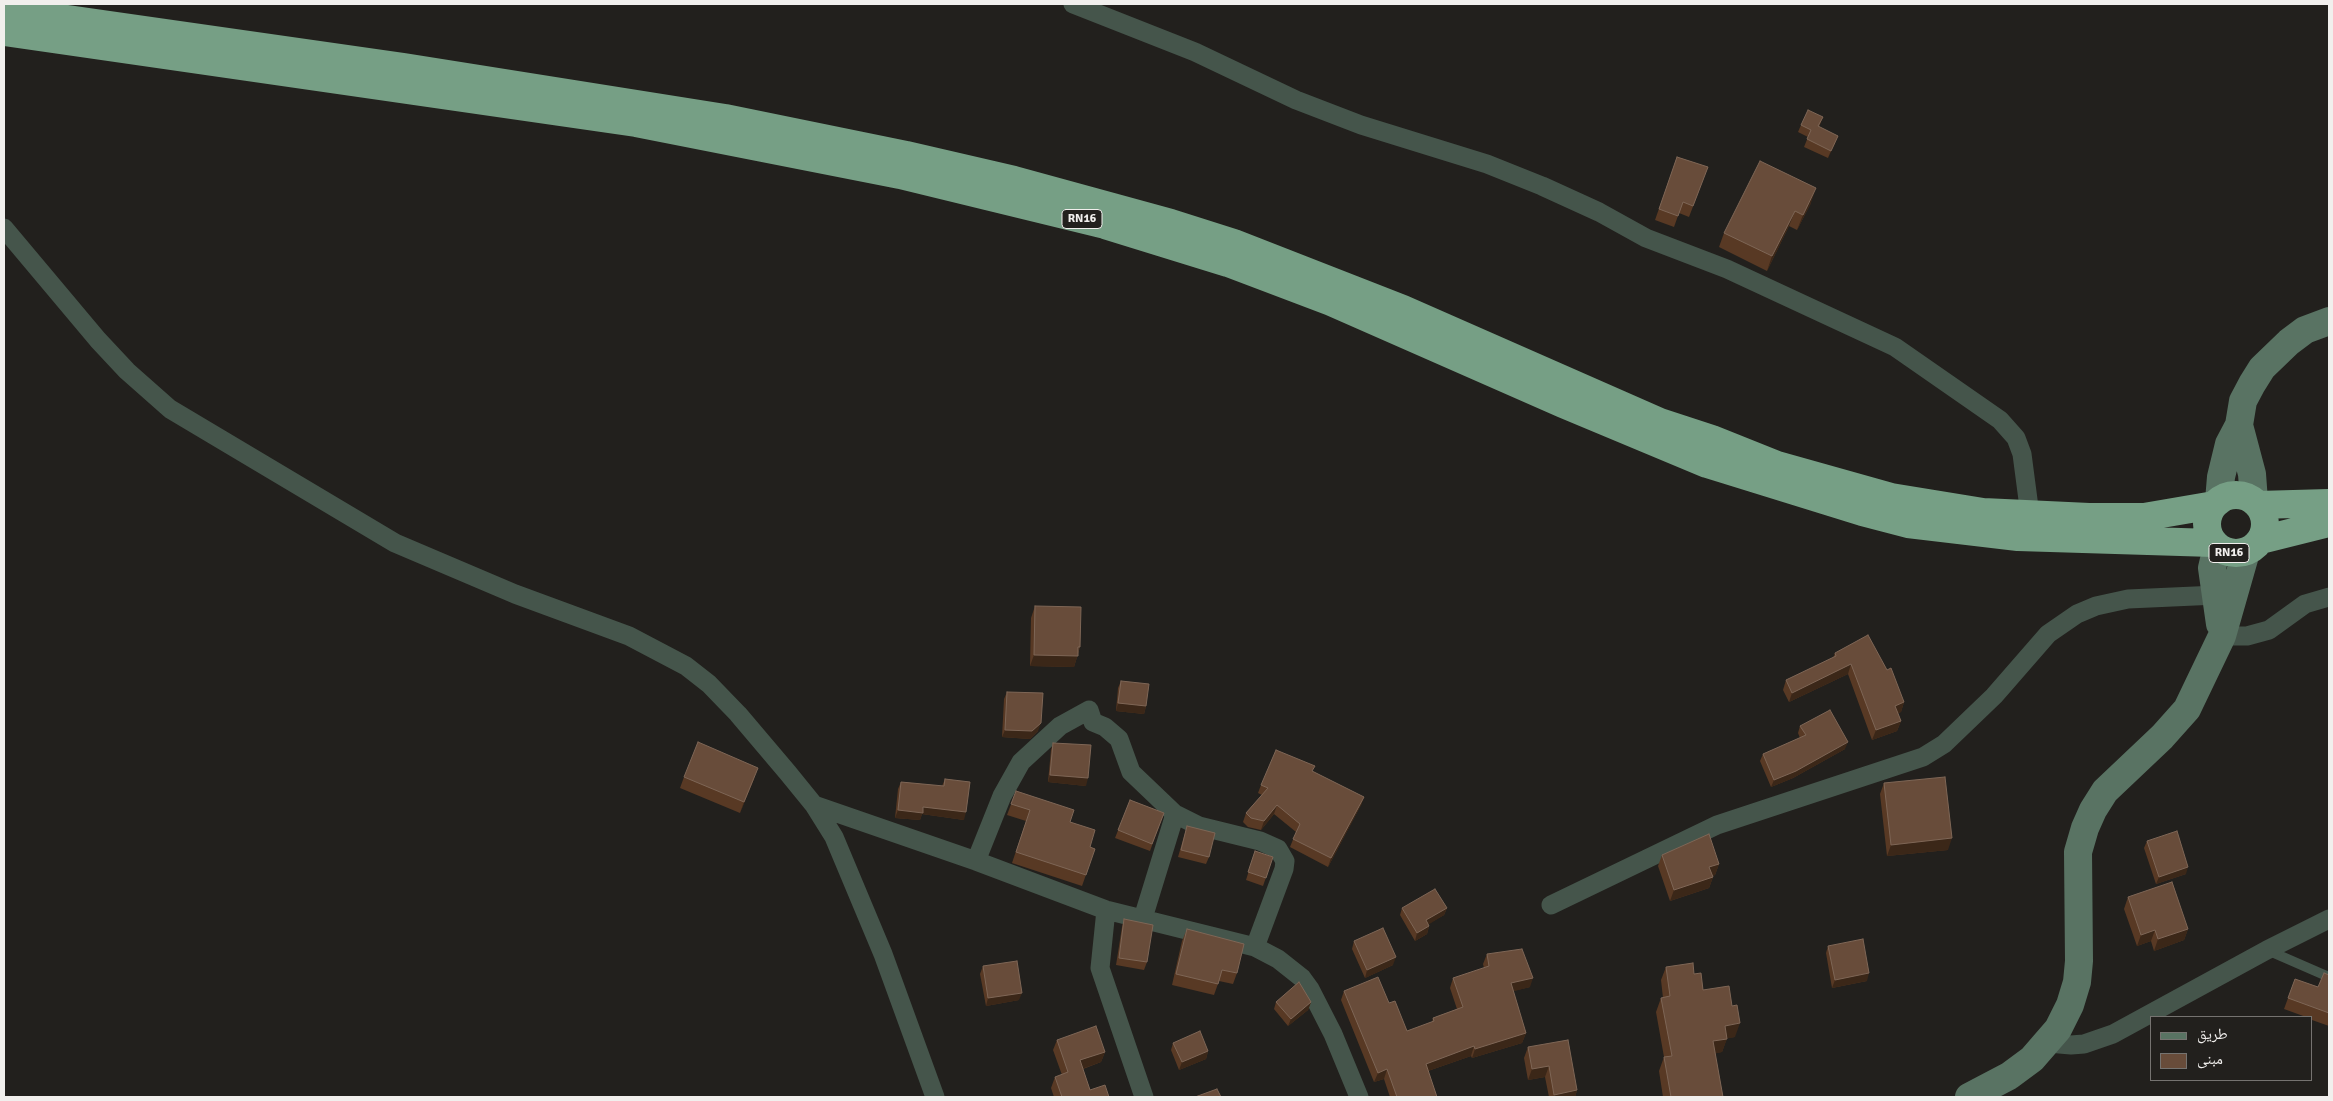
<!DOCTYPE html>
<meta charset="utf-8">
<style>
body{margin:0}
#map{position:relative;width:2333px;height:1101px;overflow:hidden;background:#22201d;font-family:Signika,"Noto Naskh Arabic",sans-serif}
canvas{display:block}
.frame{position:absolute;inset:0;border:5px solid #f1efed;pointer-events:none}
.legend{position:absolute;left:2150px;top:1016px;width:162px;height:65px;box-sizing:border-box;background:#22201d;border:1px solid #757370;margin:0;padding:6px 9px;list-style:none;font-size:15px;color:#f1efed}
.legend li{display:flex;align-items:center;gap:10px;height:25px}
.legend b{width:25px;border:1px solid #757370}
</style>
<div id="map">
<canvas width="2333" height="1101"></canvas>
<div class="frame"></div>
<ul class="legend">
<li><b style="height:6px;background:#597363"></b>طريق</li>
<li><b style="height:14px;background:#684c3a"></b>مبنى</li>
</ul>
</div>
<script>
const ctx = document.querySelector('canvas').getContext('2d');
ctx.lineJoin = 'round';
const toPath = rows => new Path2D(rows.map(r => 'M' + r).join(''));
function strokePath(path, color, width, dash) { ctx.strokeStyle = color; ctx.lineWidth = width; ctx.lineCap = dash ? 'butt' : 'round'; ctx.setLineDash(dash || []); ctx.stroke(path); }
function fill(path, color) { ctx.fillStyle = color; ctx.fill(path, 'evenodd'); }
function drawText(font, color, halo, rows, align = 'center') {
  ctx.font = font + ' Signika,sans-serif'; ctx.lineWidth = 5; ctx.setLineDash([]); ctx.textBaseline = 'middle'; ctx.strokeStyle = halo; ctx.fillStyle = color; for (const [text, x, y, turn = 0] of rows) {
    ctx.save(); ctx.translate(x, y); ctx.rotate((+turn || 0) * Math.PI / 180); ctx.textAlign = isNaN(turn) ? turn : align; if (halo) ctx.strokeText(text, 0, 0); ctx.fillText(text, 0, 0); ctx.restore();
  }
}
strokePath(toPath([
 [2267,950,2329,977]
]), '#45554b', 10);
strokePath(toPath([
 [1073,4,1195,52,1296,100,1361,125,1487,164,1542,186,1599,212,1646,238,1727,269,1895,347,2000,420,2016,438,2022,454,2030,515],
 [4,228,98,340,127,371,170,409,395,543,515,594,629,636,686,666,709,684,738,714,788,773,814,805,834,837,883,954,935,1097],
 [2222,636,2247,636,2269,630,2305,604,2329,597],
 [814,805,976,861,1106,910,1255,947,1278,959,1302,978,1310,989,1333,1034,1359,1097],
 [976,861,1002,796,1021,762,1060,726,1089,710,1093,722,1105,727,1119,739,1131,772,1175,814,1199,826,1260,841,1278,849,1285,861,1284,869,1255,947],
 [1551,905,1717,825,1923,757,1944,744,1994,696,2048,634,2077,614,2096,606,2128,599,2217,595],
 [1106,910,1100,968,1144,1097],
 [1143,918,1175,814],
 [2048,1043,2071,1045,2084,1044,2113,1034,2267,950,2329,919]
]), '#45554b', 19);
strokePath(toPath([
 [2239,425,2252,474,2254,501],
 [2219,501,2221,477,2229,444,2239,425,2243,401,2252,384,2262,368,2289,342,2305,330,2329,321],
 [2217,547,2212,568,2220,624],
 [1969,1097,2009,1076,2032,1059,2058,1029,2070,1005,2077,982,2079,961,2078,852,2085,828,2093,810,2105,791,2162,737,2187,709,2222,636,2246,552]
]), '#597363', 28);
strokePath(toPath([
 [4,10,404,67,725,118,906,155,1014,180,1171,223,1234,243,1403,309,1660,422,1712,439,1777,465,1891,497,1983,512,2089,517,2144,517,2214,505],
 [4,32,636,123,900,175,1105,225,1228,263,1331,302,1563,404,1707,464,1862,512,1908,524,2018,537,2213,543],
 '2207 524a29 29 0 1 1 58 0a29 29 0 1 1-58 0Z',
 [2258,505,2329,503],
 [2261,540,2329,523]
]), '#769f85', 28);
fill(toPath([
 [1823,117,1819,127,1838,136,1828,158,1804,147,1808,137,1798,132,1801,125],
 [1677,157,1708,167,1689,217,1679,213,1674,227,1655,220],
 [1811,203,1797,230,1789,226,1767,271,1719,247,1724,233],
 [1035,606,1080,647,1074,667,1030,666,1031,618],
 [1835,653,1904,702,1901,712,1898,713,1901,721,1897,731,1872,740,1848,674,1789,702,1783,690,1786,680,1833,658],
 [1121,681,1146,706,1144,714,1116,711,1118,688],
 [1007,692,1038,731,1030,739,1002,737,1004,699],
 [1800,726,1845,749,1793,778,1771,787,1760,761,1763,754,1800,738,1798,733],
 [1053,743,1086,786,1048,782,1051,750],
 [1313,772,1364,797,1361,805,1328,867,1290,847,1296,832,1274,814,1261,830,1248,827,1243,822,1246,813,1262,795,1258,793,1261,785],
 [684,777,754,779,740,813,680,788],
 [945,779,964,820,922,814,920,820,895,818,898,789,901,782,942,786],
 [1884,783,1948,850,1887,856,1880,794],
 [1016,791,1070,822,1090,847,1095,849,1082,886,1012,863,1026,821,1007,815],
 [1130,800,1164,813,1150,851,1115,838],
 [1187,826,1209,857,1206,864,1178,857],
 [2147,841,2186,874,2156,884,2144,848],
 [1255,851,1273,857,1263,886,1246,880],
 [1662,855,1719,864,1715,875,1712,876,1713,877,1709,888,1670,901,1658,866],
 [2128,897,2188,929,2184,940,2154,951,2151,941,2137,946,2124,909],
 [1402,908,1447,908,1444,915,1428,924,1429,926,1427,934,1415,941,1400,915],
 [1124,919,1147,962,1144,970,1116,965,1122,927],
 [1187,929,1237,973,1233,984,1219,981,1214,995,1172,985,1182,941],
 [1354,941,1393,965,1365,978,1352,949],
 [1828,946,1867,981,1832,988,1826,953],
 [1487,954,1530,987,1513,991,1526,1033,1522,1043,1472,1058,1471,1056,1428,1071,1437,1097,1390,1097,1384,1079,1374,1082,1341,1000,1344,991,1389,1003,1407,1031,1432,1022,1433,1018,1457,1009,1450,988,1453,978,1484,968,1483,964],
 [983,966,1019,1000,986,1006,980,974],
 [1666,967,1694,974,1703,990,1735,1037,1727,1038,1722,1052,1715,1053,1723,1097,1663,1097,1659,1071,1664,1057,1656,1012,1661,998,1663,998,1661,980],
 [2329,975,2329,1026,2312,1020,2312,1017,2306,1017,2284,1009,2295,979,2318,987],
 [1276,1002,1311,1002,1308,1010,1288,1026,1274,1009],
 [1057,1040,1105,1052,1101,1062,1083,1069,1090,1090,1109,1097,1054,1097,1051,1088,1055,1077,1062,1075,1053,1050],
 [1173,1043,1208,1051,1206,1059,1179,1070,1171,1050],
 [1528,1047,1577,1090,1575,1097,1549,1097,1545,1077,1528,1080,1524,1058]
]), '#583924');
fill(toPath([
 [1838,136,1835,144,1828,158,1831,151],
 [1816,188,1811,203,1797,230,1803,215],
 [1795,211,1789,226,1767,271,1772,256],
 [1078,647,1080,647,1074,667,1030,666,1034,655],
 [1851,664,1848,674,1789,702,1792,693],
 [1904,702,1901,712,1891,715,1895,706],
 [1118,703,1146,706,1144,714,1116,711],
 [1901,721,1897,731,1872,740,1876,730],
 [1041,723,1038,731,1030,739,1002,737,1005,730],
 [1848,742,1845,749,1793,778,1771,787,1774,780],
 [758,768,754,779,740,813,744,802],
 [1050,775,1088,778,1086,786,1048,782],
 [1364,797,1361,805,1328,867,1331,858],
 [1277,805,1274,814,1261,830,1264,821],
 [923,807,966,812,964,820,922,814,920,820,895,818,898,810],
 [1952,838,1948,850,1887,856,1891,845],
 [1719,864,1715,875,1705,878,1709,867],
 [2188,867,2186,874,2156,884,2159,877],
 [1713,877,1709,888,1670,901,1674,890],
 [1447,908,1444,915,1423,928,1426,920],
 [1429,926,1427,934,1415,941,1417,933],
 [2188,929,2184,940,2154,951,2158,939],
 [2155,930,2151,941,2137,946,2141,935],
 [1396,957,1393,965,1365,978,1367,970],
 [1869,973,1867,981,1832,988,1835,980],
 [1533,978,1530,987,1507,993,1511,983],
 [1022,993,1019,1000,986,1006,988,998],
 [1311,1002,1308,1010,1288,1026,1291,1019],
 [1740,1023,1735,1037,1720,1040,1725,1026],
 [1526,1033,1522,1043,1472,1058,1475,1049],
 [1727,1039,1722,1052,1708,1055,1713,1041],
 [1474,1046,1471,1056,1422,1073,1426,1064],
 [1208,1051,1206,1059,1179,1070,1182,1062],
 [1105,1052,1101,1062,1076,1071,1080,1060],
 [1549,1066,1545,1077,1528,1080,1532,1069],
 [1387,1069,1384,1079,1374,1082,1378,1073],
 [1577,1090,1575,1097,1554,1097,1554,1095]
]), '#3b2718');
const building = toPath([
 [1808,110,1823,117,1818,126,1838,136,1831,151,1807,139,1811,130,1801,125,1808,110],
 [1677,157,1708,167,1693,206,1683,202,1678,216,1659,209,1677,157],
 [1760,161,1816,188,1803,215,1795,211,1772,256,1724,233,1760,161],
 [1035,606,1081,607,1080,647,1078,647,1078,656,1034,655,1035,606],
 [1868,635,1887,670,1891,668,1904,702,1895,706,1901,721,1876,730,1851,664,1792,693,1786,680,1836,656,1835,653,1868,635],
 [1121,681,1149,684,1146,706,1118,703,1121,681],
 [1007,692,1043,693,1041,723,1032,731,1005,730,1007,692],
 [1830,710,1848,742,1796,771,1774,780,1763,754,1806,735,1800,726,1830,710],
 [698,742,758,768,744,802,684,777,698,742],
 [1053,743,1091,745,1088,778,1050,775,1053,743],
 [1276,750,1315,766,1312,771,1364,797,1331,858,1293,839,1300,824,1277,805,1264,821,1251,818,1246,813,1268,788,1261,785,1276,750],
 [1945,777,1952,838,1891,845,1884,783,1945,777],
 [945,779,970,782,966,812,923,807,923,813,898,810,901,782,944,786,945,779],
 [1016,791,1074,810,1070,822,1095,830,1090,847,1095,849,1086,875,1016,852,1030,810,1011,804,1016,791],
 [1130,800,1164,813,1152,844,1118,830,1130,800],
 [1187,826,1215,833,1209,857,1181,850,1187,826],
 [2177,831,2188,867,2159,877,2147,841,2177,831],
 [1709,834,1719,864,1709,867,1713,877,1674,890,1662,855,1709,834],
 [1255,851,1273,857,1266,878,1248,872,1255,851],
 [2172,882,2188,929,2158,939,2155,930,2141,935,2128,897,2172,882],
 [1435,889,1447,908,1426,920,1429,926,1417,933,1402,908,1435,889],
 [1124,919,1153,925,1147,962,1119,958,1124,919],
 [1383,928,1396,957,1367,970,1354,941,1383,928],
 [1187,929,1244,944,1237,973,1222,970,1218,984,1176,974,1187,929],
 [1863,939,1869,973,1835,980,1828,946,1863,939],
 [1522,949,1533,978,1511,983,1526,1033,1475,1049,1474,1046,1426,1064,1437,1097,1397,1097,1387,1069,1378,1073,1344,991,1378,977,1389,1003,1395,1001,1407,1031,1434,1021,1433,1018,1463,1007,1453,978,1489,966,1487,954,1522,949],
 [1017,961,1022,993,988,998,983,966,1017,961],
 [1693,963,1694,974,1701,973,1703,990,1729,986,1732,1006,1737,1005,1740,1023,1725,1026,1727,1039,1713,1041,1723,1097,1671,1097,1664,1057,1672,1056,1661,998,1670,996,1666,967,1693,963],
 [2324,973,2329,975,2329,1013,2288,998,2295,979,2318,987,2324,973],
 [1299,982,1311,1002,1291,1019,1276,1002,1299,982],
 [1096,1026,1105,1052,1080,1060,1090,1090,1105,1085,1109,1097,1062,1097,1055,1077,1068,1072,1057,1040,1096,1026],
 [1200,1031,1208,1051,1182,1062,1173,1043,1200,1031],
 [1568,1040,1577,1090,1554,1095,1549,1066,1532,1069,1528,1047,1568,1040],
 [1217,1089,1221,1097,1195,1097,1217,1089]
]);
fill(building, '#684c3a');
strokePath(building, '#7e6656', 1);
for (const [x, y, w] of [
 [1082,219,40],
 [2229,553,40]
]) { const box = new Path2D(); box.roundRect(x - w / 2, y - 9.5, w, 19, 4); ctx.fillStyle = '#22201d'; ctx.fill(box); strokePath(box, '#f1efed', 1); }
drawText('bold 12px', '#f1efed', null, [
 ["RN16",1082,219],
 ["RN16",2229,553]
]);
</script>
